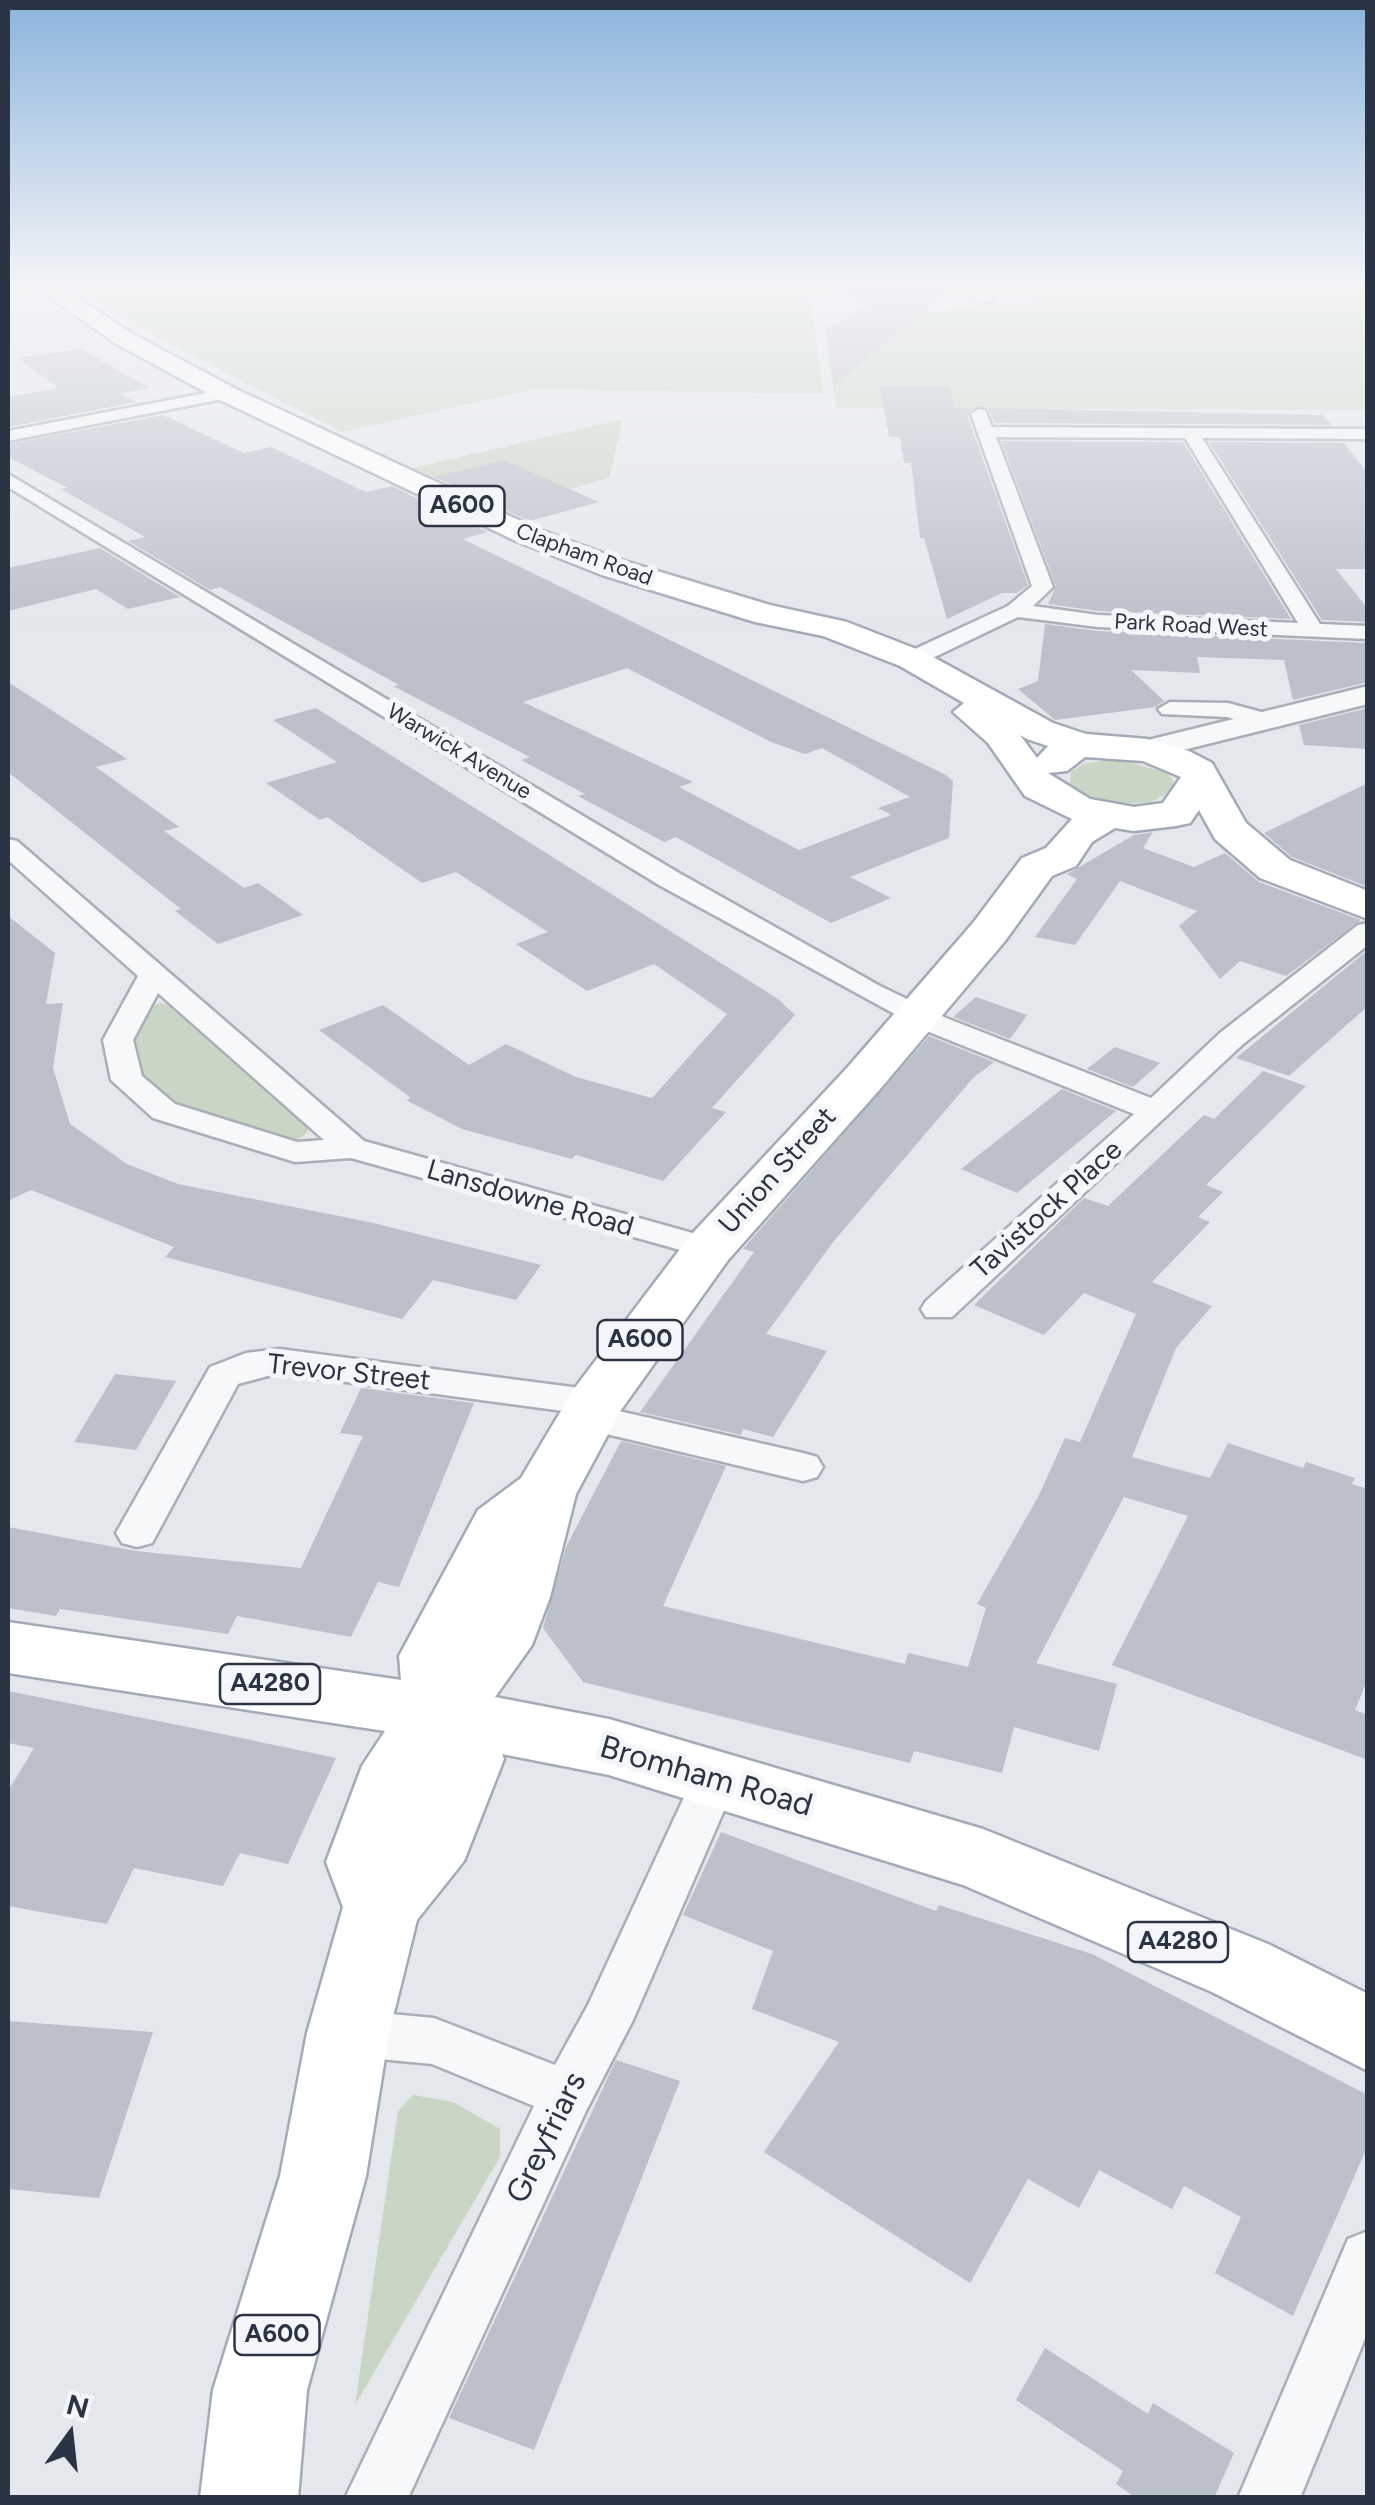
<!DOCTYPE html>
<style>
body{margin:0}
#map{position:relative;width:1375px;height:2505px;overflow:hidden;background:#e4e7ec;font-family:Figtree,sans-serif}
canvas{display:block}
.frame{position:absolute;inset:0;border:10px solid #2b3445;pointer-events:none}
.north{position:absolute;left:20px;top:2385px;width:100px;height:100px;-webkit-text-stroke:8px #f4f6f9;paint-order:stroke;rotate:15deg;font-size:28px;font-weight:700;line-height:40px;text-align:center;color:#2b3445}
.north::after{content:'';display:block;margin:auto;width:35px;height:45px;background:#2b3445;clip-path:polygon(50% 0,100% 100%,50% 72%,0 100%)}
</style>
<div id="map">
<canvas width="1375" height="2505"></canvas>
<div class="frame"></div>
<div class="north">N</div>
</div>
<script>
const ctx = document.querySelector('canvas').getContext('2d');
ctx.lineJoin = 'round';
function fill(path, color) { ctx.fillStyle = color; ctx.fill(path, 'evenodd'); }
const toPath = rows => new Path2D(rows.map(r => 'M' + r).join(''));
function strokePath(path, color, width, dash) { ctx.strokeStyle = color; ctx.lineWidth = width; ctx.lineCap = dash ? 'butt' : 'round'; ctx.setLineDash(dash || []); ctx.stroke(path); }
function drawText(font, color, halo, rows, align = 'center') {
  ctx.font = font + ' Figtree,sans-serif'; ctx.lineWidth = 10; ctx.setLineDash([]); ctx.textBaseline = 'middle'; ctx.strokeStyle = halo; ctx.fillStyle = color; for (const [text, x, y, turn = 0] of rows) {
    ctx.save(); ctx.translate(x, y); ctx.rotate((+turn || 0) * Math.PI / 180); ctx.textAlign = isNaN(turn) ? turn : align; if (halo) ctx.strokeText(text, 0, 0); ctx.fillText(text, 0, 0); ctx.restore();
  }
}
fill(toPath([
 [78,281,808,281,824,394,535,389,342,432,164,341,101,303],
 [1172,281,1367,281,1367,410,836,408,824,326],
 [623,419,609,478,504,507,413,468],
 [1118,759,1167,773,1173,779,1173,791,1151,802,1119,804,1083,794,1070,783,1071,772,1083,764],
 [161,1003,175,1007,309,1128,304,1136,295,1140,174,1109,135,1077,131,1052,135,1030,145,1007],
 [413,2095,453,2102,500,2129,500,2157,355,2405,398,2111]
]), '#c9d6c5');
fill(toPath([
 [820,281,942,281,951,289,834,386,826,332,858,309,871,308],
 [81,349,150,388,119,394,137,402,8,427,8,397,58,388,18,358],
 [880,386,949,386,955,408,973,408,967,415,1028,585,1017,593,1002,593,947,619,924,538,920,538,911,463,904,463,900,437,889,437],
 [988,408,1323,415,1331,425,995,423],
 [163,415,244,453,271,447,366,492,392,486,488,532,463,539,946,775,953,781,949,838,850,877,891,898,831,923,676,837,664,842,578,796,585,794,521,760,530,757,393,686,399,685,220,587,210,590,128,541,145,537,61,489,68,488,8,457,8,444],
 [627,668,771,742,805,754,822,748,910,797,878,808,891,815,799,850,679,787,693,782,523,702],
 [1001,441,1183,442,1291,619,1098,611,1048,604,1056,586],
 [1209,442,1344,443,1368,474,1368,569,1336,569,1368,609,1368,622,1322,620],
 [504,460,599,502,529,521,434,477],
 [100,548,180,597,128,609,96,589,8,611,8,568],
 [1045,624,1098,631,1368,643,1368,682,1293,700,1284,660,1197,657,1200,673,1131,670,1164,701,1155,707,1055,720,1018,689,1038,681],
 [8,682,127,759,96,767,179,827,164,831,244,888,258,883,303,915,218,944,175,911,181,909,8,772],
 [316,708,778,999,795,1015,712,1108,726,1112,663,1181,576,1155,572,1159,462,1129,406,1100,411,1098,319,1030,383,1005,469,1065,506,1044,576,1077,652,1098,727,1014,654,964,587,991,516,944,548,932,456,872,422,883,327,817,320,820,266,783,337,762,273,720],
 [1368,708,1368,749,1304,745,1299,725],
 [1368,783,1368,887,1292,857,1264,833],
 [1153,832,1143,848,1194,867,1225,853,1259,882,1361,920,1286,976,1240,961,1220,979,1179,926,1197,911,1120,881,1075,945,1035,937,1077,879,1067,874,1134,835],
 [8,916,55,953,46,1004,63,1003,53,1068,70,1124,127,1164,178,1184,369,1222,541,1265,516,1300,433,1280,402,1319,165,1257,174,1247,31,1190,8,1201],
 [1368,950,1368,1006,1289,1076,1236,1058],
 [976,997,1027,1015,1010,1039,953,1017],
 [929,1036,994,1062,973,1078,833,1242,766,1334,827,1351,773,1437,743,1429,741,1435,640,1412,754,1252,743,1249],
 [1115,1047,1160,1063,1133,1087,1087,1069],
 [1263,1071,1306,1086,1206,1185,1223,1192,1198,1217,1210,1222,1152,1282,1212,1306,1176,1348,1132,1457,1210,1478,1228,1443,1303,1468,1306,1462,1355,1478,1352,1484,1368,1489,1368,1678,1355,1710,1368,1715,1368,1760,1112,1665,1188,1516,1124,1497,1036,1663,1117,1684,1099,1751,1014,1727,1002,1773,914,1751,910,1763,583,1682,543,1628,566,1547,621,1441,726,1466,663,1606,905,1664,908,1653,968,1667,986,1608,977,1604,1038,1497,1065,1438,1080,1442,1136,1314,1084,1293,1044,1335,974,1305,1084,1198,1108,1206,1204,1115,1214,1119],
 [1062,1089,1116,1111,1017,1193,961,1169],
 [115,1374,176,1381,136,1450,74,1442],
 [361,1388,474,1403,399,1587,378,1582,351,1637,237,1616,228,1634,60,1609,56,1616,8,1608,8,1527,136,1551,301,1568,363,1436,340,1433],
 [8,1691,203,1730,336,1758,288,1864,240,1853,223,1886,134,1868,107,1924,8,1906,8,1791,34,1748,8,1743],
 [721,1832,936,1911,939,1905,1092,1954,1368,2095,1368,2145,1293,2316,1215,2273,1241,2217,1184,2186,1172,2209,1099,2170,1079,2208,1028,2179,970,2283,764,2152,839,2042,752,2009,773,1951,683,1915],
 [8,2021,153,2032,99,2198,8,2189],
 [616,2060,680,2081,534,2450,449,2418],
 [1045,2348,1148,2414,1153,2403,1234,2453,1214,2498,1136,2498,1116,2484,1123,2471,1016,2400]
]), '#bbc0ca');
const minor = toPath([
 [945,281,962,281,994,300,982,303,945,281],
 [227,389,235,394,233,397,8,441,8,431,227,389],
 [979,409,985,410,992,427,1368,429,1368,439,1202,438,1320,624,1368,626,1368,639,1098,627,1018,617,920,664,904,664,904,654,1008,606,1032,586,971,414,979,409],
 [996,437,1185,438,1298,623,1098,615,1033,606,1053,587,996,437],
 [8,474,679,873,880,986,946,1018,1151,1098,1220,1033,1358,925,1368,923,1368,945,1242,1045,952,1317,926,1317,921,1309,926,1301,1134,1114,924,1030,659,885,8,487,8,474],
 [1170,702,1228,703,1276,716,1280,721,1268,728,1227,717,1162,714,1158,709,1170,702],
 [8,839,17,841,364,1141,721,1241,726,1248,721,1255,709,1258,351,1158,295,1162,153,1118,111,1080,103,1040,138,976,8,860,8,839],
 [158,993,324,1140,297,1142,175,1104,142,1076,133,1040,158,993],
 [279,1349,595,1390,609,1394,614,1403,610,1409,803,1453,817,1457,823,1467,817,1477,803,1481,573,1426,568,1417,571,1412,279,1373,238,1384,152,1543,137,1547,122,1543,116,1533,210,1367,246,1353,279,1349],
 [715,1760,731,1765,738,1778,633,2020,586,2111,408,2498,345,2498,534,2106,432,2064,348,2056,330,2049,322,2033,330,2017,348,2010,434,2018,555,2065,588,2005,699,1765,715,1760],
 [1368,2231,1368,2331,1300,2498,1238,2498,1348,2239,1368,2231]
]);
const tertiary = toPath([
 [1368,686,1368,704,1147,759,1131,750,1136,743,1368,686]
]);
const primary = toPath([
 [28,281,53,281,131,333,236,389,538,529,624,561,770,605,847,622,924,652,1053,723,1086,734,1147,739,1189,751,1212,763,1246,823,1290,860,1368,891,1368,919,1260,878,1215,839,1199,810,1190,823,1176,826,1134,831,1115,828,1092,842,1076,866,1052,876,1005,941,881,1088,728,1260,621,1410,576,1494,550,1597,532,1645,495,1697,609,1719,983,1829,1268,1944,1368,1994,1368,2071,1212,1992,963,1885,609,1775,502,1754,504,1759,464,1861,417,1920,389,2033,366,2176,307,2390,298,2498,200,2498,213,2390,280,2176,307,2033,343,1907,326,1862,362,1766,385,1731,8,1673,8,1622,401,1680,399,1656,478,1510,521,1478,574,1389,690,1236,847,1068,973,923,1022,858,1046,848,1072,819,1025,796,988,743,953,712,964,703,900,666,823,636,755,622,602,575,516,541,218,399,115,343,28,281],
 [1020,735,1027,739,1048,746,1037,758,1020,735],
 [1085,757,1143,761,1181,777,1163,803,1134,807,1090,799,1048,773,1067,771,1085,757]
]);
strokePath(minor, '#a9aeb7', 5);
strokePath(tertiary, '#a9aeb7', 5);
strokePath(primary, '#a3abb8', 5);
fill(minor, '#f7f8fa');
fill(tertiary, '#f7f8fa');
fill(primary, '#fff');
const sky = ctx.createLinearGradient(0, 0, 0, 631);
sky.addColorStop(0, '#8bb4dd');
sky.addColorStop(0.45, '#f3f4f6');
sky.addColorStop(1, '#f3f4f600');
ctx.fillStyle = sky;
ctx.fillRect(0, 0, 1375, 631);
drawText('22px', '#2b3445', '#f4f6f9', [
 ["Clapham Road",584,555,20],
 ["Park Road West",1191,626,3],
 ["Warwick Avenue",459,752,31]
]);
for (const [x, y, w] of [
 [462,506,85],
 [640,1340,85],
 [270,1684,100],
 [1178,1942,100],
 [277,2335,85]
]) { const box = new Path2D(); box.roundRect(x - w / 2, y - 20, w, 40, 8); ctx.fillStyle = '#f4f6f9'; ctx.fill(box); strokePath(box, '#2b3445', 2.5); }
drawText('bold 25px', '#2b3445', null, [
 ["A600",462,506],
 ["A600",640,1340],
 ["A4280",270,1684],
 ["A4280",1178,1942],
 ["A600",277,2335]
]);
drawText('28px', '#2b3445', '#f4f6f9', [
 ["Union Street",778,1171,-48],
 ["Lansdowne Road",530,1199,16],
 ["Tavistock Place",1047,1210,-42],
 ["Trevor Street",349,1373,6]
]);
drawText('32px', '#2b3445', '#f4f6f9', [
 ["Bromham Road",706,1777,16],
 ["Greyfriars",547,2138,-64]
]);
</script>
